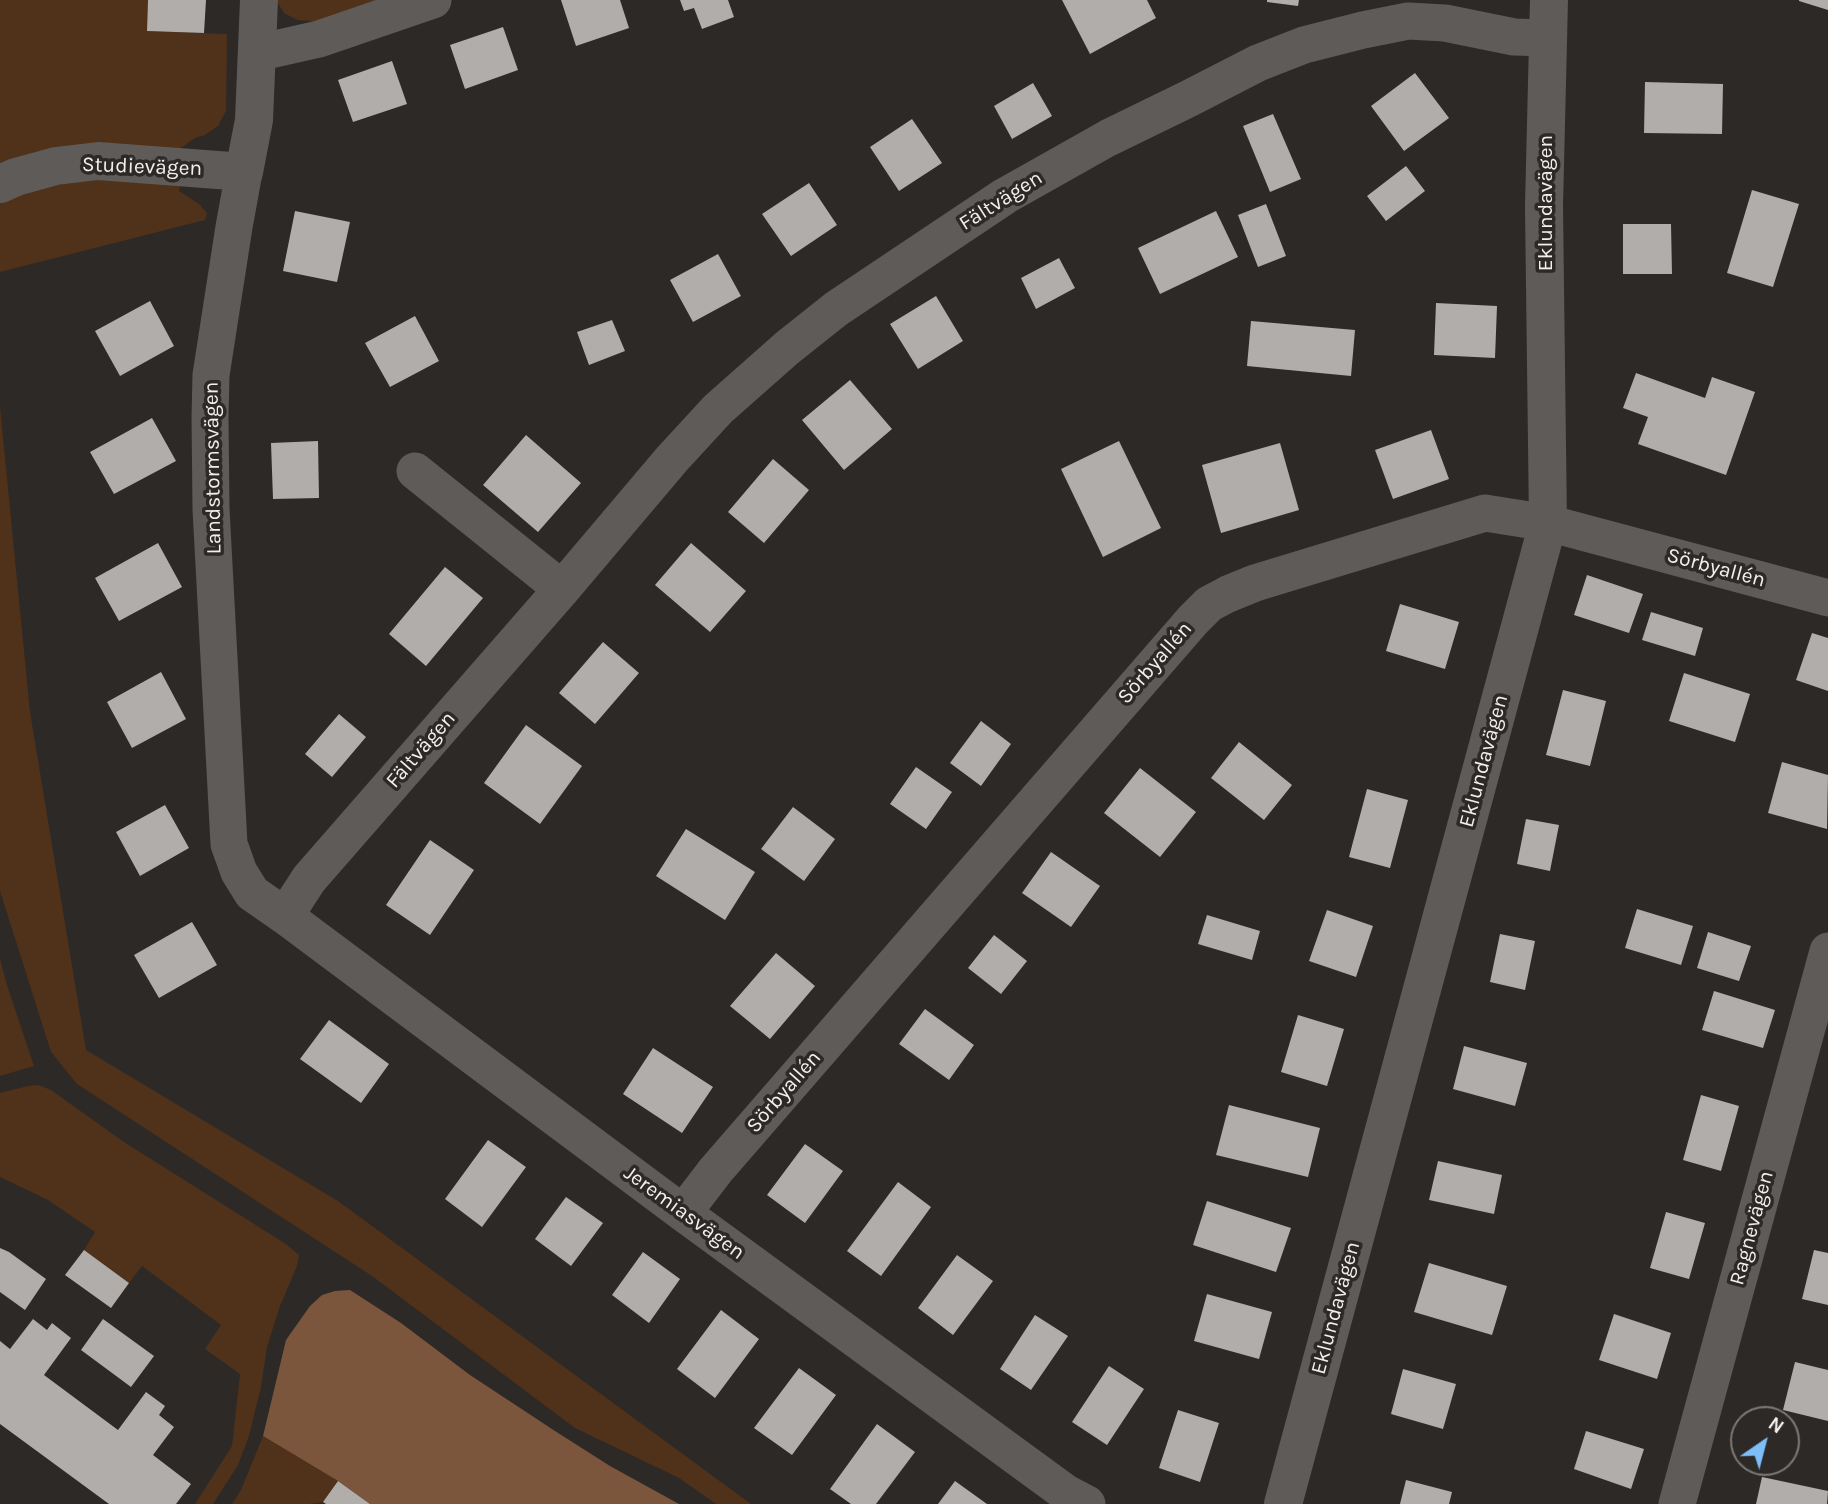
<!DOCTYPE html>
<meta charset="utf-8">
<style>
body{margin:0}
#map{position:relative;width:1828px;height:1504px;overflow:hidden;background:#2c2927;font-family:Karla,sans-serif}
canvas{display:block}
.north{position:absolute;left:1730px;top:1406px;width:70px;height:70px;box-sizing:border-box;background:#2c2927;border:2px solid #7b7977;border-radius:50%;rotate:35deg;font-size:19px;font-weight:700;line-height:28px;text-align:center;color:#f2f0ef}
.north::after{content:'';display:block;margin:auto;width:24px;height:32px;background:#7dbef9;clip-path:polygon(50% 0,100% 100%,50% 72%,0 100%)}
</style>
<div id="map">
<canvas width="1828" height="1504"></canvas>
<div class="north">N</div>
</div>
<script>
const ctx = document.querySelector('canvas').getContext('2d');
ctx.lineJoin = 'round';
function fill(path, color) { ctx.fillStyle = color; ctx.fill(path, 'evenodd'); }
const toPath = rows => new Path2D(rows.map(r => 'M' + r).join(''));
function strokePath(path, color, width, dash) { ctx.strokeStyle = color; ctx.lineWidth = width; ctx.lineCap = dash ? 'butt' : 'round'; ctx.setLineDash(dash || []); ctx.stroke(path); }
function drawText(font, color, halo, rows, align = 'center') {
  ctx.font = font + ' Karla,sans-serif'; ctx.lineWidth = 7; ctx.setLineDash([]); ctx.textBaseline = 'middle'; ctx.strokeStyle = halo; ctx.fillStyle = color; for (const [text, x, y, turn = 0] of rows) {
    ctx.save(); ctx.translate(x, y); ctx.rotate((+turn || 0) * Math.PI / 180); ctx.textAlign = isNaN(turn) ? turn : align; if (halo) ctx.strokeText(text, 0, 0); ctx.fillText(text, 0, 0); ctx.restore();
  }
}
fill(toPath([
 [0,0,148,0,147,31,227,34,226,111,218,126,205,135,195,138,178,150,0,165],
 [276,0,388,0,322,22,297,20,284,13],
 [82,179,180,183,179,191,199,204,207,213,205,220,0,272,0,200],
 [0,407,30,712,86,1050,338,1201,751,1504,716,1504,679,1478,575,1428,372,1276,77,1084,51,1052,0,891],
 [0,959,7,985,34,1066,0,1076],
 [39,1085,51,1090,124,1142,286,1244,299,1255,297,1266,280,1306,267,1347,261,1387,249,1436,238,1465,213,1504,195,1504,232,1446,240,1374,205,1349,221,1325,142,1266,129,1283,84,1250,95,1232,48,1200,0,1177,0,1093,28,1086],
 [263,1436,338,1481,323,1502,309,1504,232,1504,241,1490]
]), '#50311a');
fill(toPath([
 [350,1290,401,1323,470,1375,555,1431,610,1466,679,1504,370,1504,338,1481,263,1436,286,1340,310,1306,322,1295,335,1291]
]), '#7b563d');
fill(toPath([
 [148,0,206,0,204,33,147,31],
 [561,0,620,0,629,28,576,46],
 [680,0,728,0,734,17,702,29,694,8,684,11],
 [1062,0,1147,0,1156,18,1090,54],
 [1267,0,1299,0,1298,6,1267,2],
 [1799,0,1828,0,1828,10,1799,1],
 [503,27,518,70,465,89,450,45],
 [392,61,407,104,353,122,338,80],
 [1415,73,1449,118,1404,151,1371,106],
 [1645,82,1723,84,1722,134,1644,133],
 [1033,83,1052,116,1012,139,994,106],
 [1273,114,1301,179,1270,192,1243,126],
 [912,119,942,163,899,191,870,147],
 [1406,166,1425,191,1386,221,1367,196],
 [809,183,837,225,791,256,762,214],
 [1752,190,1799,204,1773,287,1727,273],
 [1266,204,1286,256,1258,267,1238,215],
 [295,211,350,222,337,282,283,271],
 [1216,211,1238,257,1160,294,1138,248],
 [1623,224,1671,224,1672,274,1623,274],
 [718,254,741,296,693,322,670,280],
 [1059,258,1075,288,1036,309,1021,278],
 [936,296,963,341,918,369,890,324],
 [150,301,174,346,120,376,95,331],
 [1436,303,1497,306,1495,358,1434,355],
 [415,316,439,361,390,387,365,343],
 [612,320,625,351,589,365,577,332],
 [1251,321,1355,330,1351,376,1247,366],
 [1636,373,1705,398,1712,377,1755,392,1726,475,1638,444,1648,417,1623,408],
 [850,380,892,429,844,470,802,420],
 [152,418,176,461,114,494,90,452],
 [1431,430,1449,479,1393,499,1375,450],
 [526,435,581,483,538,532,483,485],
 [318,441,319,498,273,499,271,443],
 [1119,441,1161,528,1103,557,1061,469],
 [1280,443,1299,510,1221,533,1202,465],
 [773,459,809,490,764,543,728,512],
 [158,543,182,587,119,621,95,578],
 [691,543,746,591,710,632,655,585],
 [445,567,483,598,426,666,389,634],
 [1587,575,1643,594,1629,633,1574,615],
 [1400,604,1459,622,1445,669,1386,651],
 [1651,612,1703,628,1695,656,1642,640],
 [1812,633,1828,638,1828,691,1796,680],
 [603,642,639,673,595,724,559,693],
 [161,672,186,719,132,748,107,702],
 [1684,673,1750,694,1735,742,1669,721],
 [1563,690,1606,701,1590,766,1546,755],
 [339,714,366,737,332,777,305,754],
 [981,721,1011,744,981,786,950,763],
 [526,725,582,766,540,824,484,783],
 [1239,742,1292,785,1264,820,1211,778],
 [1782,762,1828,775,1827,829,1768,813],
 [916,767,952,792,926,829,890,804],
 [1140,768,1196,812,1160,857,1104,813],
 [1367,789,1408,800,1390,868,1349,857],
 [165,805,189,848,140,876,116,832],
 [793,807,835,839,804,881,761,849],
 [1526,819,1559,825,1550,871,1517,864],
 [686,829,755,872,725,920,656,876],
 [430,840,474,870,430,935,386,905],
 [1051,852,1100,886,1071,927,1022,893],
 [1637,909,1693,926,1681,965,1625,948],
 [1327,910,1373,926,1356,977,1309,961],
 [1207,915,1260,931,1252,960,1198,944],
 [192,922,217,965,159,998,134,955],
 [1708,932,1751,946,1739,981,1697,968],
 [1500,934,1535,941,1525,990,1490,982],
 [994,935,1027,961,1001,994,968,968],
 [776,953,815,986,770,1039,730,1006],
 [1714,991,1775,1010,1763,1048,1702,1030],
 [925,1009,974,1045,949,1080,899,1044],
 [1298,1015,1344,1029,1327,1086,1281,1072],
 [329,1020,389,1064,361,1103,300,1059],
 [1464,1046,1527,1063,1515,1106,1453,1089],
 [653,1048,713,1087,682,1133,623,1094],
 [1701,1095,1739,1106,1721,1171,1683,1160],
 [1229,1105,1320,1128,1308,1177,1216,1155],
 [488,1140,526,1167,482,1227,445,1199],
 [805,1144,843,1171,805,1223,767,1195],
 [1438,1161,1502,1175,1494,1214,1429,1200],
 [898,1182,931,1207,881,1276,847,1251],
 [566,1197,603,1223,571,1266,535,1239],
 [1207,1201,1291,1228,1276,1272,1193,1245],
 [1666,1212,1705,1223,1689,1279,1650,1268],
 [0,1248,9,1252,46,1279,25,1310,0,1292],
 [84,1250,129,1283,111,1308,65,1275],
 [1814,1250,1828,1253,1828,1305,1802,1299],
 [643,1252,680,1279,649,1323,612,1295],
 [957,1255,993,1281,953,1335,918,1308],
 [1429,1263,1507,1286,1492,1335,1414,1312],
 [1207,1294,1272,1312,1259,1359,1194,1341],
 [721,1310,759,1339,715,1398,677,1369],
 [1614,1314,1671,1333,1657,1379,1599,1360],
 [1035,1315,1068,1336,1031,1390,1000,1369],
 [33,1319,47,1330,52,1323,71,1338,44,1375,118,1430,146,1392,165,1406,159,1415,174,1427,153,1455,191,1484,176,1504,109,1504,0,1424,0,1341,10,1349],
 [103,1319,154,1356,131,1387,81,1350],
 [1795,1362,1828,1370,1828,1421,1783,1410],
 [1109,1366,1144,1389,1107,1445,1072,1422],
 [799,1368,836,1395,792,1455,754,1428],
 [1403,1369,1456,1384,1443,1429,1391,1414],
 [1178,1410,1219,1423,1200,1482,1159,1468],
 [877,1424,915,1452,876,1504,851,1504,830,1489],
 [1586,1431,1644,1449,1631,1489,1574,1469],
 [1762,1477,1828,1491,1827,1504,1756,1504],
 [1406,1480,1452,1492,1449,1504,1400,1504],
 [338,1481,370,1504,326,1504,323,1502],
 [955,1481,987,1504,938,1504]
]), '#b1adaa');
strokePath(toPath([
 [257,53,319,39,433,0],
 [244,172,234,227,211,375,210,417,211,509,229,844,239,872,252,893,285,916,683,1213,1066,1493,1087,1504],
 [415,471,562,589],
 [285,916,309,879,562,589,672,459,718,409,787,348,836,309,1005,196,1108,138,1188,99,1258,63,1304,45,1363,30,1408,21,1445,23,1514,37,1548,38],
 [683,1213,716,1170,1193,620,1209,604,1228,594,1255,583,1485,513,1548,523,1828,598],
 [1677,1504,1828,951]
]), '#5e5b59', 37);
strokePath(toPath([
 [0,184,16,177,56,166,98,161,244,172,254,120,259,0],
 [1283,1504,1548,523,1544,206,1549,0]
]), '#5e5b59', 38);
drawText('21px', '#f2f0ef', '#2c2927', [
 ["Studievägen",142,167,2],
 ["Fältvägen",1001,201,-32],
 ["Eklundavägen",1546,203,-90],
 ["Landstormsvägen",213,468,-91],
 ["Sörbyallén",1716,568,15],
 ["Sörbyallén",1155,663,-49],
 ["Fältvägen",421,750,-49],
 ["Eklundavägen",1484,761,-75],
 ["Sörbyallén",784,1092,-49],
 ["Jeremiasvägen",684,1213,36],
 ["Ragnevägen",1752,1228,-75],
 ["Eklundavägen",1336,1308,-75]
]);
</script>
